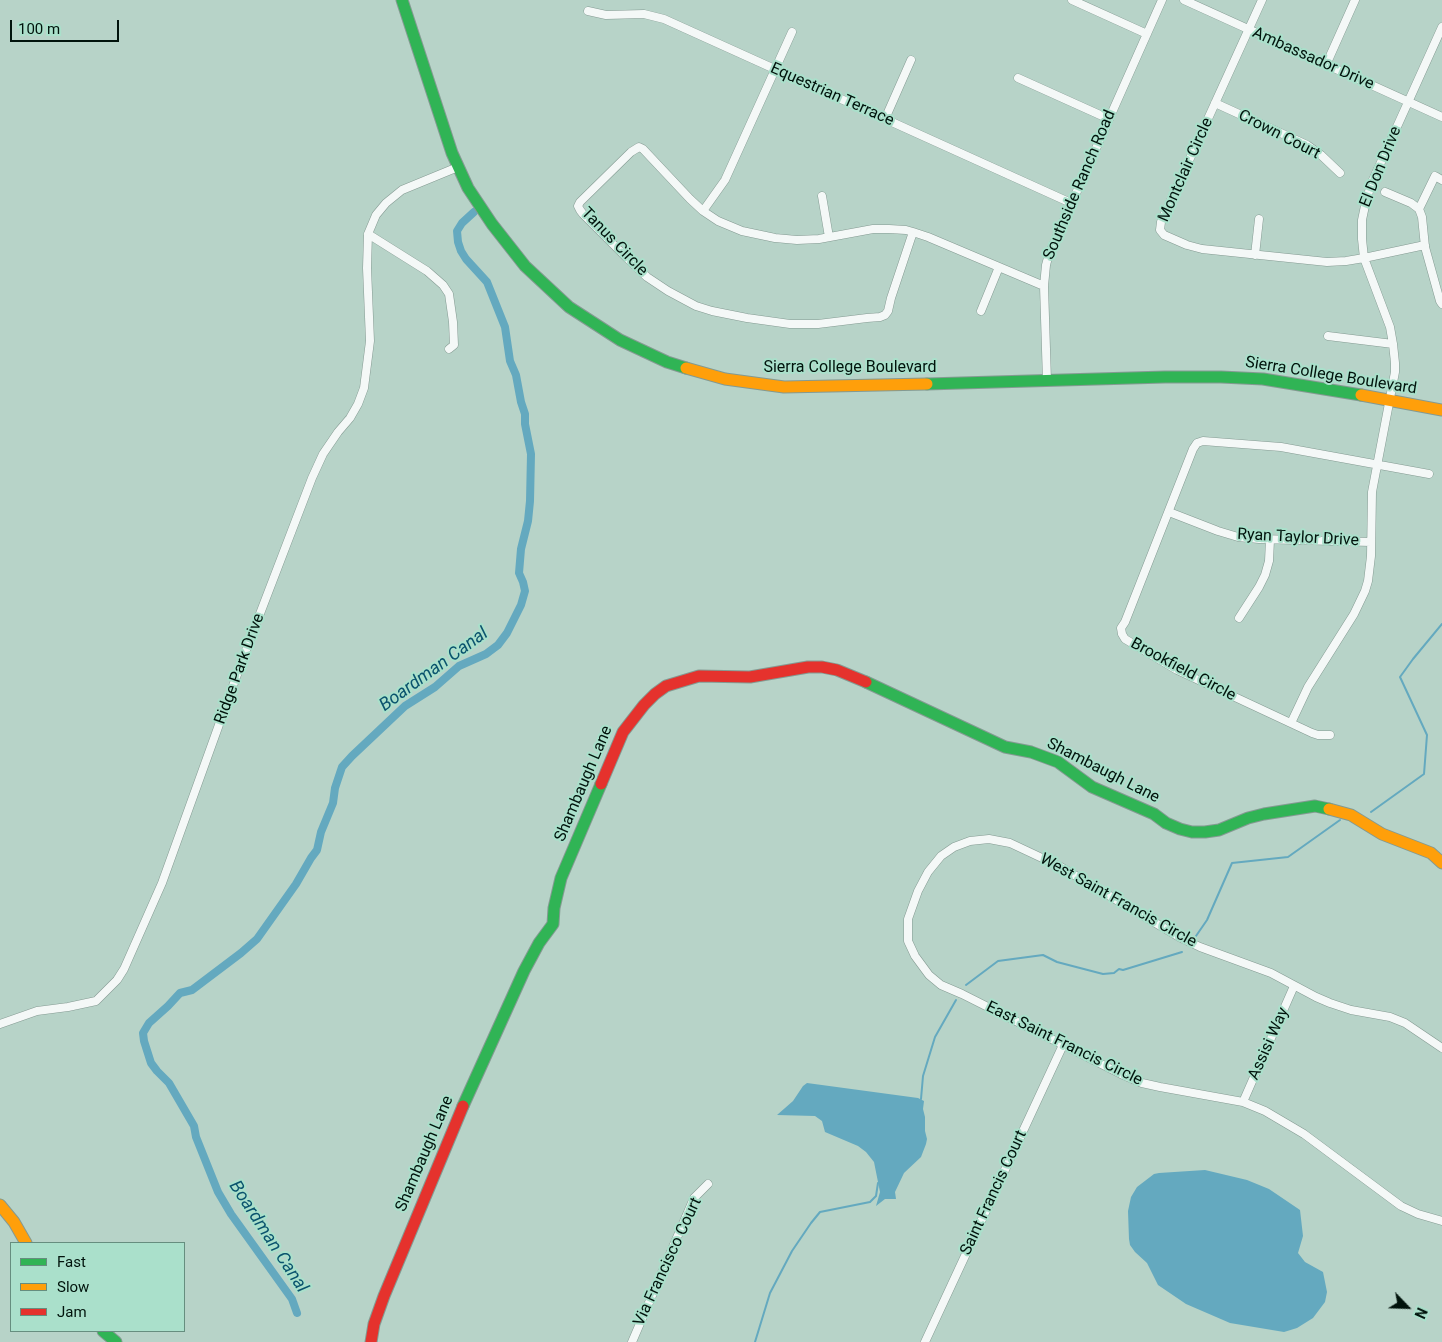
<!DOCTYPE html>
<style>
body{margin:0}
#map{position:relative;width:1442px;height:1342px;overflow:hidden;background:#b7d3c8;font-family:Roboto,sans-serif}
canvas{display:block}
.legend{position:absolute;left:10px;top:1242px;width:175px;height:90px;box-sizing:border-box;background:#aae0cb;border:1px solid #668e7f;margin:0;padding:6px 9px;list-style:none;font-size:15px;color:#01130c}
.legend li{display:flex;align-items:center;gap:10px;height:25px}
.legend b{width:25px;border:1px solid #668e7f}
.north{position:absolute;left:1382px;top:1282px;width:50px;height:50px;-webkit-text-stroke:4px #aae0cb;paint-order:stroke;rotate:114deg;font-size:14px;font-weight:700;line-height:20px;text-align:center;color:#01130c}
.north::after{content:'';display:block;margin:auto;width:18px;height:22px;background:#01130c;clip-path:polygon(50% 0,100% 100%,50% 72%,0 100%)}
.scale{position:absolute;left:10px;top:20px;width:109px;height:22px;box-sizing:border-box;border:2px solid #01130c;border-top:0;padding-left:6px;font-size:15px;line-height:18px;white-space:nowrap;color:#01130c;-webkit-text-stroke:4px #aae0cb;paint-order:stroke}
</style>
<div id="map">
<canvas width="1442" height="1342"></canvas>
<ul class="legend">
<li><b style="height:6px;background:#30b455"></b>Fast</li>
<li><b style="height:6px;background:#ff9f0a"></b>Slow</li>
<li><b style="height:6px;background:#e5322d"></b>Jam</li>
</ul>
<div class="north">N</div>
<div class="scale">100 m</div>
</div>
<script>
const ctx = document.querySelector('canvas').getContext('2d');
ctx.lineJoin = 'round';
function fill(path, color) { ctx.fillStyle = color; ctx.fill(path, 'evenodd'); }
const toPath = rows => new Path2D(rows.map(r => 'M' + r).join(''));
function strokePath(path, color, width, dash) { ctx.strokeStyle = color; ctx.lineWidth = width; ctx.lineCap = dash ? 'butt' : 'round'; ctx.setLineDash(dash || []); ctx.stroke(path); }
function drawText(font, color, halo, rows, align = 'center') {
  ctx.font = font + ' Roboto,sans-serif'; ctx.lineWidth = 4; ctx.setLineDash([]); ctx.textBaseline = 'middle'; ctx.strokeStyle = halo; ctx.fillStyle = color; for (const [text, x, y, turn = 0] of rows) {
    ctx.save(); ctx.translate(x, y); ctx.rotate((+turn || 0) * Math.PI / 180); ctx.textAlign = isNaN(turn) ? turn : align; if (halo) ctx.strokeText(text, 0, 0); ctx.fillText(text, 0, 0); ctx.restore();
  }
}
fill(toPath([
 [807,1083,918,1098,924,1101,923,1109,925,1117,925,1131,927,1139,926,1144,921,1157,904,1173,895,1192,896,1199,885,1199,876,1206,880,1192,874,1162,866,1152,858,1146,825,1132,822,1121,815,1116,777,1115,793,1101,803,1086],
 [1205,1170,1247,1180,1269,1189,1300,1210,1303,1236,1298,1253,1305,1262,1323,1272,1327,1292,1325,1302,1313,1318,1297,1328,1284,1332,1230,1323,1186,1304,1158,1285,1147,1263,1135,1252,1130,1245,1129,1239,1128,1211,1131,1197,1137,1187,1154,1174,1159,1173]
]), '#64a9bf');
strokePath(toPath([
 [1371,812,1424,774,1427,735,1400,677,1413,659,1442,624],
 [1196,936,1207,920,1232,863,1288,857,1340,820],
 [966,985,998,961,1043,955,1057,962,1103,974,1114,973,1119,969,1123,970,1182,952],
 [921,1099,923,1076,935,1037,956,1000],
 [755,1342,770,1293,792,1251,811,1223,820,1212,870,1202,876,1196,878,1183]
]), '#64a9bf', 2);
strokePath(toPath([
 [297,1313,292,1299,231,1214,218,1192,196,1137,194,1126,169,1083,157,1071,151,1063,144,1041,143,1033,149,1023,168,1006,180,993,192,990,241,953,257,939,296,884,311,858,317,850,321,832,333,803,335,788,342,767,352,756,405,706,435,687,459,666,486,654,498,645,507,633,521,605,525,591,523,582,519,573,521,549,528,521,530,501,531,454,525,424,525,414,521,402,516,375,510,361,505,327,487,282,466,259,461,251,458,242,457,231,462,223,474,212]
]), '#64a9bf', 8);
const street = toPath([
 [1072,0,1147,34],
 [1184,0,1442,117],
 [1262,0,1161,222,1160,230,1164,235,1187,245,1202,249,1327,262,1346,261,1364,258,1425,245],
 [588,11,606,15,644,14,664,19,1071,203],
 [1326,65,1355,0],
 [1018,78,1109,119],
 [1215,103,1307,145,1321,155,1340,173],
 [885,119,911,60],
 [1385,192,1411,203,1419,209,1422,217,1425,247,1440,301,1442,304],
 [822,196,829,237],
 [1419,209,1435,176,1442,180],
 [703,211,725,180,792,32],
 [913,232,891,298,888,311,885,315,880,317,867,318,818,324,790,324,747,318,712,311,696,306,668,291,647,277,627,258,583,214,580,210,578,206,580,202,631,152,639,147,643,149,690,199,703,211,718,221,742,231,775,238,797,240,819,239,873,229,889,229,906,230,913,232,928,237,1044,286],
 [368,234,427,271,443,285,449,294,453,322,454,345,449,349],
 [1255,255,1259,219],
 [981,311,999,267],
 [1328,336,1393,344],
 [1047,381,1044,286,1046,265,1049,254,1162,0],
 [1169,512,1218,531,1238,537,1259,539,1371,542],
 [1239,618,1259,587,1265,575,1269,561,1270,540],
 [1291,723,1308,687,1354,614,1365,591,1368,581,1371,556,1372,492,1395,372,1395,363,1393,344,1390,327,1364,258,1362,239,1362,220,1366,201,1372,182,1442,27],
 [1330,735,1318,735,1312,733,1177,670,1125,639,1122,634,1121,628,1125,622,1193,449,1197,443,1203,441,1281,447,1429,474],
 [0,1024,37,1011,68,1007,96,1001,117,980,124,969,162,883,243,658,312,478,323,454,338,432,350,418,358,404,364,388,370,341,367,268,368,234,376,215,386,203,402,190,458,167],
 [1442,1048,1405,1023,1390,1017,1351,1010,1330,1003,1316,997,1271,973,1200,947,1181,938,1059,866,1010,843,989,839,970,841,954,847,941,856,928,872,918,891,908,919,908,941,915,956,929,975,941,985,962,994,1121,1074,1142,1083,1160,1087,1243,1102,1265,1111,1304,1134,1401,1206,1418,1214,1442,1221],
 [1243,1102,1294,986],
 [632,1342,694,1198,708,1184],
 [925,1342,1063,1045]
]);
const fast = toPath([
 [402,0,452,153,468,188,492,224,525,266,569,307,620,340,667,362,686,368],
 [927,384,1165,377,1221,377,1263,379,1361,395],
 [866,682,1005,747,1031,752,1058,762,1092,787,1154,814,1166,823,1180,829,1192,832,1205,832,1219,830,1248,818,1264,814,1315,806,1329,809],
 [463,1106,524,971,539,943,553,924,554,908,561,878,601,784],
 [103,1331,116,1342]
]);
const slow = toPath([
 [686,368,725,379,784,387,927,384],
 [1361,395,1442,410],
 [1329,809,1351,815,1382,834,1431,853,1442,863],
 [0,1205,14,1222,26,1243]
]);
const jam = toPath([
 [601,784,623,732,644,705,655,694,666,686,699,676,750,677,808,667,822,667,837,670,866,682],
 [371,1342,374,1324,384,1296,463,1106]
]);
strokePath(street, '#849a92', 9);
strokePath(fast, '#849a92', 13);
strokePath(slow, '#849a92', 13);
strokePath(jam, '#849a92', 13);
strokePath(street, '#f4f8f7', 8);
strokePath(fast, '#30b455', 11);
strokePath(slow, '#ff9f0a', 11);
strokePath(jam, '#e5322d', 11);
drawText('16px', '#01130c', '#aae0cb', [
 ["Ambassador Drive",1313,59,24],
 ["Equestrian Terrace",832,95,24],
 ["Crown Court",1279,135,27],
 ["El Don Drive",1381,167,-68],
 ["Montclair Circle",1186,170,-66],
 ["Southside Ranch Road",1080,185,-67],
 ["Tanus Circle",614,242,46],
 ["Sierra College Boulevard",850,368],
 ["Sierra College Boulevard",1331,376,9],
 ["Ryan Taylor Drive",1298,538,3],
 ["Ridge Park Drive",240,669,-70],
 ["Brookfield Circle",1183,670,28],
 ["Shambaugh Lane",1103,771,27],
 ["Shambaugh Lane",584,784,-67],
 ["West Saint Francis Circle",1118,901,29],
 ["East Saint Francis Circle",1064,1044,26],
 ["Assisi Way",1269,1044,-66],
 ["Shambaugh Lane",425,1154,-67],
 ["Saint Francis Court",994,1193,-65],
 ["Via Francisco Court",668,1262,-65]
]);
drawText('italic 18px', '#0a536d', '#aae0cb', [
 ["Boardman Canal",434,670,-36],
 ["Boardman Canal",268,1237,57]
]);
</script>
